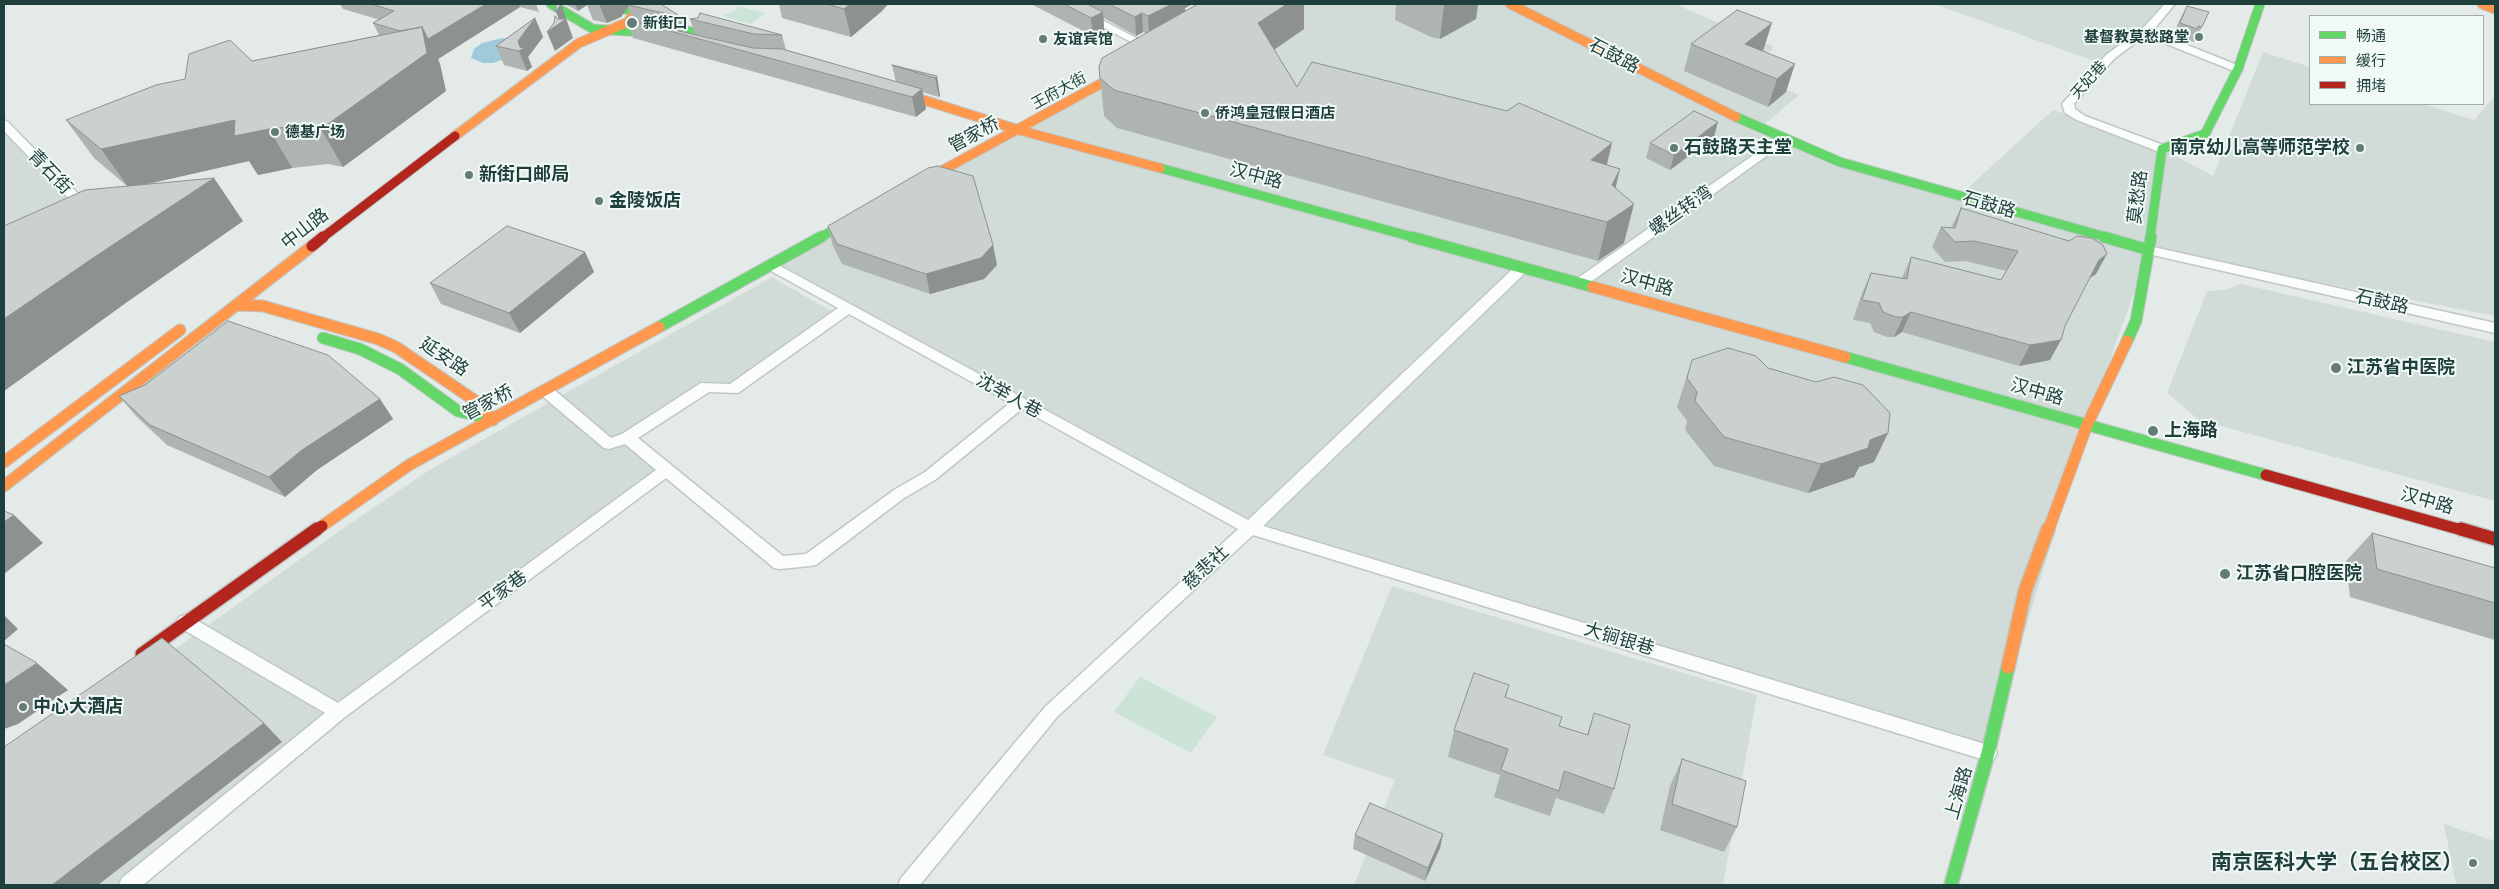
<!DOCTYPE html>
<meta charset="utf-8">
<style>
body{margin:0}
#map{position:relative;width:2499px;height:889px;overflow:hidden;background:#e4eae8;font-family:Mulish,"Noto Sans SC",sans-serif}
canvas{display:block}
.frame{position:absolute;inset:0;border:5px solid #1f3f3c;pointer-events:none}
.legend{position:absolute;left:2309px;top:15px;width:175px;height:90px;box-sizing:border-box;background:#f1f9f6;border:1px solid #9dafac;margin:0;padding:6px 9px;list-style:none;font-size:15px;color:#1f3f3c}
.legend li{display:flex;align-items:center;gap:10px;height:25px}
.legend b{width:25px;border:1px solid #9dafac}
</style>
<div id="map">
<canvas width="2499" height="889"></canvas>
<div class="frame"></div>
<ul class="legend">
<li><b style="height:6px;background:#63d668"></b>畅通</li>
<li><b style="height:6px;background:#ff974d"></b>缓行</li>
<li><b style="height:6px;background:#b3261e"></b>拥堵</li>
</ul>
</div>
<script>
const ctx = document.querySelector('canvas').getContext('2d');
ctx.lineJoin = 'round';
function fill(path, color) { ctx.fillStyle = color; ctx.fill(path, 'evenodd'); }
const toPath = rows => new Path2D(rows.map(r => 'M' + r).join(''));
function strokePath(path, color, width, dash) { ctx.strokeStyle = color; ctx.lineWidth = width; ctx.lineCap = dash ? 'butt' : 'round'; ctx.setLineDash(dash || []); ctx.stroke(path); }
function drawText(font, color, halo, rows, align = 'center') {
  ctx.font = font + ' Mulish,"Noto Sans SC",sans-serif'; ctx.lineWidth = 4; ctx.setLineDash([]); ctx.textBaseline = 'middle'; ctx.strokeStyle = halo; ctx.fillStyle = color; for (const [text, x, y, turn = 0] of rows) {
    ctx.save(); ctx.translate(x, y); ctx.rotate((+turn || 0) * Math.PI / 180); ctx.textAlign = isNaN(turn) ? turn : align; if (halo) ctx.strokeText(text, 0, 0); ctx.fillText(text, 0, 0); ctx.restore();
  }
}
fill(toPath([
 [1243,4,1675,4,1774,47,1749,72,1799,95,1760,128,1782,139,1959,196,2053,110,2162,149,2213,176,2263,52,2310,67,2310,104,2423,104,2474,120,2495,96,2495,316,2149,250,2087,425,1988,753,1250,528,769,264],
 [1934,4,2170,4,2149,28,2103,64],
 [4,124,97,220,4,258],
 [772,277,838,315,733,389,706,387,628,438,666,470,339,712,138,878,149,885,4,885,4,772,342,529,431,469],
 [2241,284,2495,342,2495,501,2199,420,2167,393,2207,291,2225,290],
 [1392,586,1757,695,1723,885,1354,885,1395,780,1323,755],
 [2444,824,2495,841,2495,885,2456,885]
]), '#d1dcd9');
fill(toPath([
 [741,7,765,13,751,24,723,16],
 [1140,677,1217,717,1191,753,1114,712]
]), '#cbe4d7');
fill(toPath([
 [502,38,512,39,513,56,493,63,483,63,471,58,474,49,482,43]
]), '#a0cadc');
const street = toPath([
 [1059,4,1072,4,1153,47,1152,49,1144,49,1059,4],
 [2165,4,2175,4,2155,28,2157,33,2242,67,2242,71,2234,71,2149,37,2147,34,2114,59,2074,104,2075,109,2085,116,2166,146,2168,149,2162,153,2077,120,2065,113,2062,104,2106,55,2145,26,2165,4],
 [4,120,8,122,90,206,92,209,90,212,82,212,4,131,4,120],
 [1782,135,1788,139,1786,142,1585,286,1575,286,1573,283,1575,280,1782,135],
 [2149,246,2495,323,2495,333,2144,253,2142,250,2149,246],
 [769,260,1248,520,1518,264,1528,264,1530,267,1528,270,1263,526,1988,745,1994,747,1997,753,1994,759,1988,761,1253,535,1057,717,920,885,898,885,901,878,1045,707,1238,529,1022,409,935,480,904,498,816,565,810,566,780,569,774,568,666,478,345,717,143,885,119,885,122,878,325,713,179,627,177,622,179,617,185,615,191,617,338,703,656,470,625,444,609,449,604,448,541,395,539,391,541,387,551,387,611,438,622,434,701,383,730,384,838,308,764,267,762,264,769,260],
 [849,314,1010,403,925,472,894,490,806,554,783,556,638,438,709,392,738,393,849,314]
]);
const fastFar2 = toPath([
 [551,4,593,29,643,32,660,36],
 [600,4,629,10,656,23,724,40],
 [1736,117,1840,162,2109,238],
 [1160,168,1416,238],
 [819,238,854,219],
 [2150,238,2162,149,2205,134,2238,69,2260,4]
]);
const fastFar1 = toPath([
 [1412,237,1593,287],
 [2104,237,2149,250],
 [659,327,821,237],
 [323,338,360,349,400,369,458,411,493,420],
 [2127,341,2136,321,2151,237],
 [1845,357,2266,475]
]);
const fast = toPath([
 [1951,885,1988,753,2008,667]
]);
const slowFar2 = toPath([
 [1510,4,1736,117],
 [2482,4,2495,9],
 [895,91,1019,130,1160,168],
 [455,136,579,43,628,22,641,4],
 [923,181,1124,71]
]);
const slowFar1 = toPath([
 [1593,287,1845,357],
 [236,305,263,306,378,339,396,347,477,402,493,420],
 [4,462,180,330],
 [4,486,312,246],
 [322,526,409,465,659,327],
 [2048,531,2087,425,2127,341]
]);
const slow = toPath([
 [2008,667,2025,591,2048,529]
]);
const jamFar2 = toPath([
 [322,238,455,136]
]);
const jamFar1 = toPath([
 [312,246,323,237],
 [2266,475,2465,531],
 [315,531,322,526]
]);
const jam = toPath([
 [2461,529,2495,539],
 [142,654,317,529]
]);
strokePath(street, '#c1c7c5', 3);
strokePath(fastFar2, '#bfc8c6', 11);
strokePath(fastFar1, '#bfc8c6', 13);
strokePath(fast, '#bfc8c6', 16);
strokePath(slowFar2, '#bfc8c6', 11);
strokePath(slowFar1, '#bfc8c6', 13);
strokePath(slow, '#bfc8c6', 16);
strokePath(jamFar2, '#bfc8c6', 11);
strokePath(jamFar1, '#bfc8c6', 13);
strokePath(jam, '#bfc8c6', 16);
fill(street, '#fbfcfc');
strokePath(fastFar2, '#63d668', 9);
strokePath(fastFar1, '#63d668', 11);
strokePath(fast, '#63d668', 13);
strokePath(slowFar2, '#ff974d', 9);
strokePath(slowFar1, '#ff974d', 11);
strokePath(slow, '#ff974d', 13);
strokePath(jamFar2, '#b3261e', 9);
strokePath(jamFar1, '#b3261e', 11);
strokePath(jam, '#b3261e', 13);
fill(toPath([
 [340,4,536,4,539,12,520,7,438,59,440,64,446,91,343,167,328,164,292,168,258,175,249,161,144,185,243,221,127,302,4,391,4,226,127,186,94,158,66,120,185,79,252,61,379,35,373,23,378,20,377,19,343,9],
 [565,4,661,4,681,17,686,33,695,35,690,19,782,35,786,50,896,82,892,65,937,76,940,96,939,97,922,92,926,109,916,117,633,38,626,19,633,21,628,7,621,17,607,23,593,20,587,5,578,11],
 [779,4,888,4,882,11,851,37,782,18],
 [1031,4,1193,4,1185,8,1185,11,1198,4,1304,4,1304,29,1274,49,1297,87,1607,165,1615,188,1624,243,1598,261,1117,128,1104,116,1099,67,1146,33,1143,32,1136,36,1104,18,1104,30,1093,36],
 [1396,4,1478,4,1476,19,1440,39,1431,37,1395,20],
 [2187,6,2202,27,2194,42,2191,41,2189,44,2172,37,2179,21],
 [535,18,543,37,528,57,532,67,527,71,504,65,496,46],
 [1691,44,1763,51,1786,92,1768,107,1684,71],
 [1714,137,1670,170,1646,158,1650,143],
 [1961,208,2096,274,2089,278,2065,326,2050,360,2019,366,1902,332,1894,337,1887,337,1874,332,1870,323,1853,320,1862,293,1871,273,1902,278,1911,257,2001,280,2007,271,1965,261,1945,262,1932,247,1941,227,1951,228],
 [828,226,993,245,997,265,984,279,930,294,842,264,833,246],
 [585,252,594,272,520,333,441,304,430,283],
 [1692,360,1768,368,1888,433,1874,462,1859,467,1854,477,1808,493,1714,466,1685,430,1687,421,1677,407],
 [119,396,380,399,393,419,317,470,285,497,167,445,136,416],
 [2372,533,2495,568,2495,640,2350,597,2346,561],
 [1509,685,1506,698,1559,726,1587,735,1594,713,1614,789,1604,814,1556,798,1550,816,1494,797,1500,775,1448,757,1454,730],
 [1682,759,1737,827,1724,852,1660,830,1670,786],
 [1443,834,1440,848,1425,881,1353,849,1355,835]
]), '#aeb4b2');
fill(toPath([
 [486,4,519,4,520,7,438,59,440,64,446,91,343,167,321,129,422,27],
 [561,4,573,38,555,51,547,32,560,22,556,12],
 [575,4,587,4,587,5,578,11],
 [599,4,631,4,628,5,628,7,621,17,607,23],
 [850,4,888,4,882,11,851,37,844,9],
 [1172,4,1193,4,1185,8,1186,15,1149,35,1148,16],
 [1287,4,1304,4,1304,29,1258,61,1258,23],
 [1444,4,1478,4,1476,19,1440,39],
 [1103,12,1104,30,1093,36,1091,18],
 [1142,13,1143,32,1136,36,1135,17],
 [535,18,543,37,528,57,532,67,527,71,519,51,518,41],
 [1772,23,1763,51,1744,66,1745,44],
 [1795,64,1786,92,1768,107,1777,79],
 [937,76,940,96,939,97,935,78],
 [922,89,926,109,916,117,912,97],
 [235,120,269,129,292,168,258,175,249,161,129,188,101,149],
 [1718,122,1714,137,1670,170,1674,155],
 [1612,143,1603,181,1591,160],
 [1620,169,1611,208,1612,185],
 [214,178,243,221,127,302,4,391,4,319,93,258],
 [1634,204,1624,243,1598,261,1607,222],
 [993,245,997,265,984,279,930,294,926,274],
 [585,252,594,272,520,333,509,313],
 [2107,254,2096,274,2087,280,2099,260],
 [1911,312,1902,332,1894,337,1903,317],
 [2061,340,2050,360,2019,366,2030,345],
 [380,399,393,419,317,470,285,497,269,477,302,450],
 [1888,433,1874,462,1859,467,1854,477,1808,493,1821,464,1870,440],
 [14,515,43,543,4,574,4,522],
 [4,615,18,629,4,641],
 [37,663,68,690,18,724,4,729,4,685],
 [264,723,282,742,98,885,52,885],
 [1443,834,1440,848,1425,881,1428,868]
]), '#8d9291');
const building = toPath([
 [371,4,486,4,428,39,422,27,400,31,373,23,394,11,371,4],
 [555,4,561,4,556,12,556,8,555,4],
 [629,4,661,4,681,17,628,5,629,4],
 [827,4,850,4,844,9,827,4],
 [1064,4,1087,4,1103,12,1091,18,1064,4],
 [1109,4,1172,4,1148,16,1142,13,1135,17,1109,4],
 [1198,4,1287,4,1258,23,1297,87,1312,62,1507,111,1519,103,1612,143,1591,160,1620,169,1612,185,1634,204,1607,222,1114,90,1100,78,1099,67,1102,58,1198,4],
 [2187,6,2209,12,2202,27,2198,26,2197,29,2180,23,2187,6],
 [1737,10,1772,23,1745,44,1795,64,1777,79,1691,44,1737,10],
 [700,13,782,35,754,34,690,19,698,18,700,13],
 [555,16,558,19,566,19,547,32,554,23,555,16],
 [535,18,518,41,520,47,524,48,519,51,496,46,535,18],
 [626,19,753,48,782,49,922,89,912,97,626,19],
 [422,27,427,53,321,129,305,125,269,129,234,136,235,120,101,149,66,120,156,85,185,79,189,54,230,40,252,61,422,27],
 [892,65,937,76,935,78,892,65],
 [1694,111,1718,122,1674,155,1650,143,1694,111],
 [938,166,973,176,993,245,981,258,926,274,837,244,828,226,928,168,938,166],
 [214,178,93,258,4,319,4,226,85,190,214,178],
 [1961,208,2069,241,2077,236,2092,238,2103,245,2107,254,2099,260,2065,326,2061,340,2030,345,1911,312,1903,317,1896,317,1883,312,1879,303,1862,300,1871,273,1907,279,1911,257,2001,280,2018,251,1974,241,1955,242,1941,227,1955,228,1961,208],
 [507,226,585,252,509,313,430,283,507,226],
 [228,321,328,355,380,399,302,450,269,477,150,425,119,396,145,385,228,321],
 [1728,348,1756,356,1768,368,1816,382,1834,377,1863,385,1890,413,1888,433,1870,440,1868,448,1821,464,1724,437,1695,401,1697,392,1687,378,1692,360,1728,348],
 [4,511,14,515,4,522,4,511],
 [2372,533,2495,568,2495,603,2377,569,2372,533],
 [162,638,264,723,52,885,4,885,4,747,162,638],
 [4,644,37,663,4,685,4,644],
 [1474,673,1509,685,1505,697,1562,717,1559,726,1588,735,1594,713,1630,725,1614,789,1564,771,1559,791,1501,770,1508,749,1454,730,1474,673],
 [1682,759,1746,781,1737,827,1672,804,1682,759],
 [1370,803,1443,834,1428,868,1355,835,1370,803]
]);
fill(building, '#cad1cf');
strokePath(building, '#8d9291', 1);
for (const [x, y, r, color] of [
 [632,23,6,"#647b78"],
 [2199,37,5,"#647b78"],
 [1043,39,5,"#647b78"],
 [1205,113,5,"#647b78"],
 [275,132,5,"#647b78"],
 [1674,148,5,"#647b78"],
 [2360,148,5,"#647b78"],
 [469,175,5,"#647b78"],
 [599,201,5,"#647b78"],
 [2336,368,6,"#647b78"],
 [2153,431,6,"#647b78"],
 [2225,574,6,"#647b78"],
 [23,707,5,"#647b78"],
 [2473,863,5,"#647b78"]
]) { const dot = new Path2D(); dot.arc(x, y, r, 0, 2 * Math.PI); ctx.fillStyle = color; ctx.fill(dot); strokePath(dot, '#f1f9f6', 2); }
drawText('bold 15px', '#1f3f3c', '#f1f9f6', [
 ["新街口",643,23],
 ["基督教莫愁路堂",2189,37,"right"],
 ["友谊宾馆",1053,39],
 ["侨鸿皇冠假日酒店",1215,113],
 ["德基广场",285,132]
], 'left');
drawText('15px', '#1f3f3c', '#f1f9f6', [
 ["天妃巷",2089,80,-48],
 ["王府大街",1059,91,-29]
]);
drawText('18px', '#1f3f3c', '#f1f9f6', [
 ["石鼓路",1614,56,27],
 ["管家桥",974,135,-28],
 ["青石街",50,172,46],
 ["汉中路",1256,176,15],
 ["莫愁路",2138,197,-83],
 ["石鼓路",1989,205,16],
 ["螺丝转湾",1681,211,-35],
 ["中山路",305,229,-38],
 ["汉中路",1647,283,16],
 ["石鼓路",2382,302,13],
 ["延安路",444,357,34],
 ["汉中路",2037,392,16],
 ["沈举人巷",1009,396,29],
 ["管家桥",488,403,-28],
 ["汉中路",2427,501,16],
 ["慈悲社",1206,568,-43],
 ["平家巷",503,591,-36],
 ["大锏银巷",1619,639,17],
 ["上海路",1959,793,-74]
]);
drawText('bold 18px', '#1f3f3c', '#f1f9f6', [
 ["石鼓路天主堂",1684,148],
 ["南京幼儿高等师范学校",2350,148,"right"],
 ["新街口邮局",479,175],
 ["金陵饭店",609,201],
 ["江苏省中医院",2347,368],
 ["上海路",2164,431],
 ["江苏省口腔医院",2236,574],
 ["中心大酒店",33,707]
], 'left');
drawText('bold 21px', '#1f3f3c', '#f1f9f6', [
 ["南京医科大学（五台校区）",2463,863]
], 'right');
</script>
